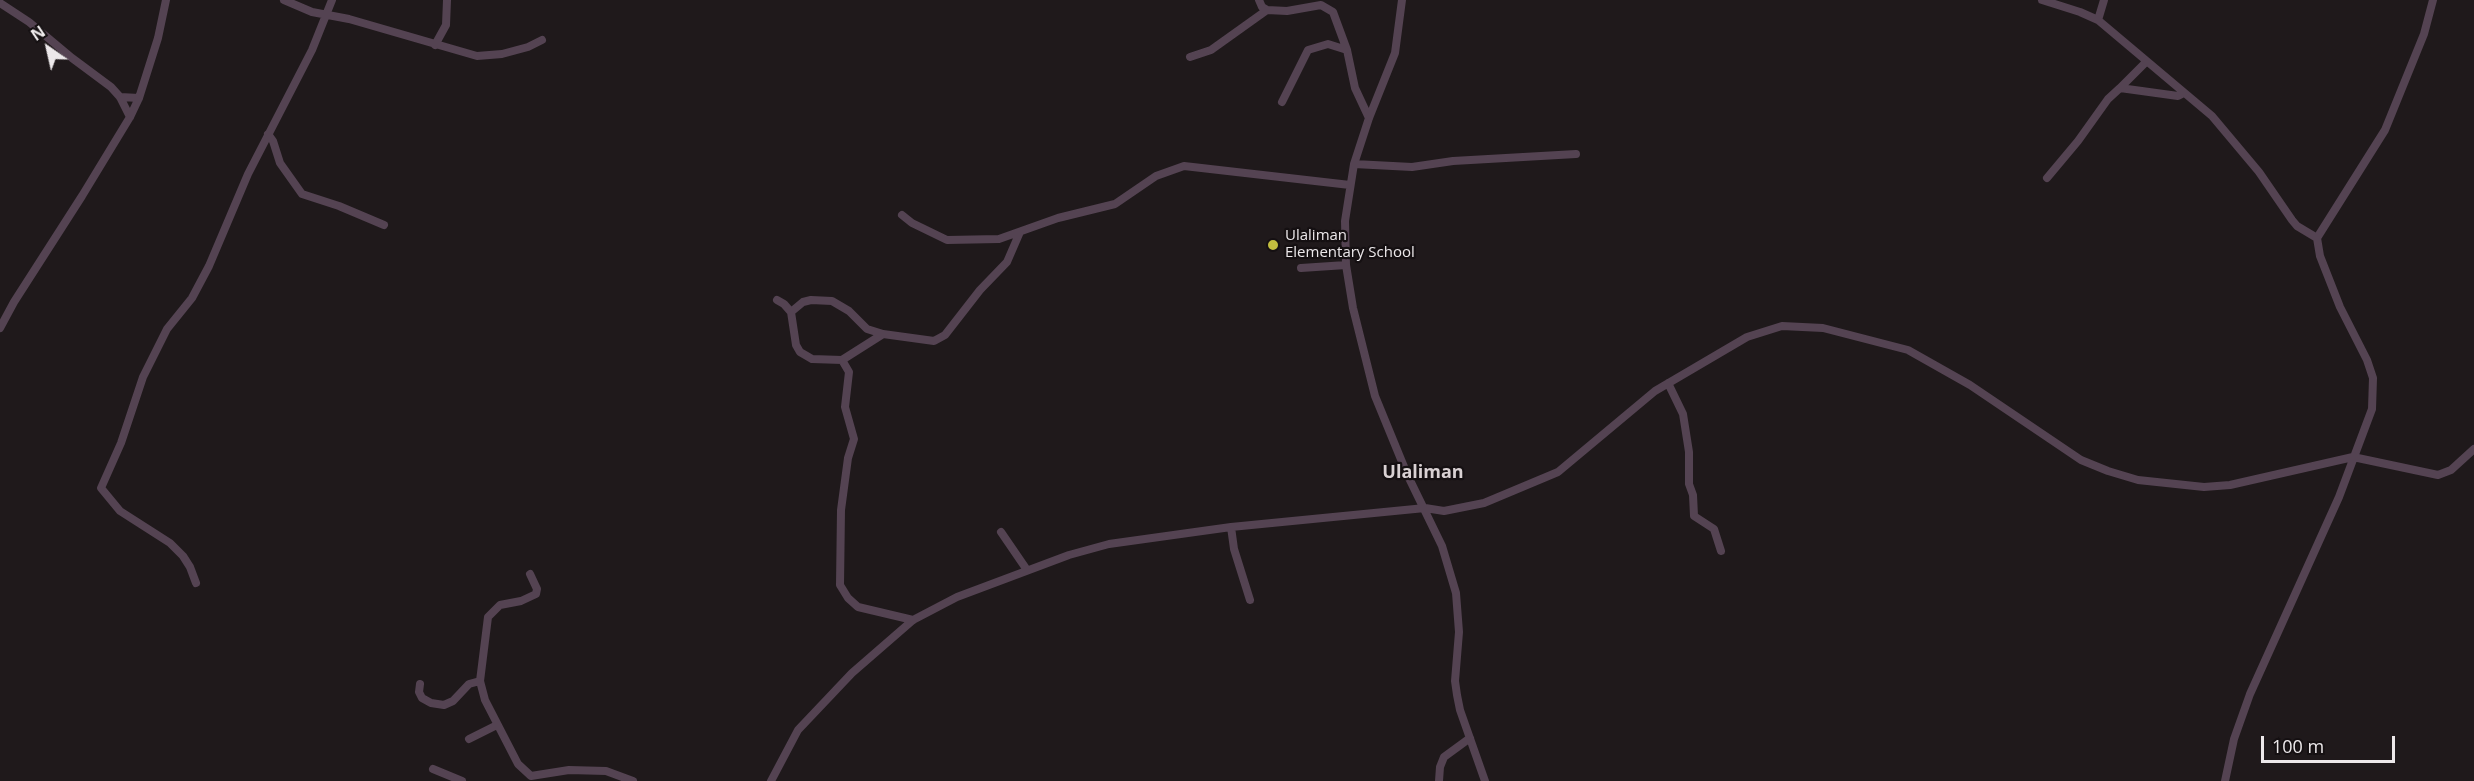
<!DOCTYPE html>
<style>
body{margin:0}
#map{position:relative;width:2474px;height:781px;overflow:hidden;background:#1f191b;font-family:"Open Sans",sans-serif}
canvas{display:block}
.north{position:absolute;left:18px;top:18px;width:60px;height:60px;-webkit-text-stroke:4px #151012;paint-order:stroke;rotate:326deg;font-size:16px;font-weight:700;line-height:24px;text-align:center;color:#ece8ea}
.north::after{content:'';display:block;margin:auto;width:21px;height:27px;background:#ece8ea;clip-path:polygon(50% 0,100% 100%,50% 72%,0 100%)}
.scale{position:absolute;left:2261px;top:736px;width:134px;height:27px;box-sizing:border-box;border:3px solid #ece8ea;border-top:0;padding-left:8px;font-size:18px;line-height:21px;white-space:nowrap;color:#ece8ea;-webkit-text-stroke:4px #151012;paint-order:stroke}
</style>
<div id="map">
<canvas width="2474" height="781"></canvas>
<div class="north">N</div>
<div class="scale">100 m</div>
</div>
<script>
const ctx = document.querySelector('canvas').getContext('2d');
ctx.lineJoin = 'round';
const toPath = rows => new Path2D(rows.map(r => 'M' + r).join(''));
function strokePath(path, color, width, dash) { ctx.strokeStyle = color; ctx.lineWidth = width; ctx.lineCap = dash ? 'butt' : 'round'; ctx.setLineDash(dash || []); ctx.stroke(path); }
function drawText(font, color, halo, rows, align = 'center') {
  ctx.font = font + ' "Open Sans",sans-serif'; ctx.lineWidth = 4.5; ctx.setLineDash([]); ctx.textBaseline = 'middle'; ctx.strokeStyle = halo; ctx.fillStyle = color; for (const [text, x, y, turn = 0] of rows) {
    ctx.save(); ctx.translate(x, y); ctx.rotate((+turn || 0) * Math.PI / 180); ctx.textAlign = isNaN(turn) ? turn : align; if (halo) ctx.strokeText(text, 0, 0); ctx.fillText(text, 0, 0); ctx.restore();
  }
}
strokePath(toPath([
 [284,0,312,12,349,19,477,56,502,54,528,47,542,40],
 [1259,0,1262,7,1267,10,1287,11,1321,5,1333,12,1347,50,1355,88,1369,118],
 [1402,0,1395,53,1369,118,1354,164,1345,221,1346,265,1353,308,1375,396,1407,474,1442,546,1456,593,1459,632,1455,681,1457,695,1460,710,1485,781],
 [2042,0,2080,12,2098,20],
 [2104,0,2098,20,2212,116,2259,172,2292,220,2297,226,2317,238],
 [0,3,29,22,72,58,111,87,120,97,130,117],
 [435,45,446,25,447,0],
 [1190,57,1211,50,1267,10],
 [2120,88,2146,62],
 [120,97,139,98],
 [1282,102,1308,50,1328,44,1347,50],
 [268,134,273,141,280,163,302,194,339,206,384,225],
 [1354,164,1412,167,1453,161,1576,154],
 [2047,178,2078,141,2108,99,2120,88,2178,96,2184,93],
 [902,215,912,223,947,240,999,239,1058,218,1115,204,1156,176,1184,166,1350,185],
 [1301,268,1346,265],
 [777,300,784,304,791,312,796,345,800,352,812,359,842,360,849,372,845,407,854,439,848,458,841,510,840,585,848,598,858,607,913,620],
 [791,312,803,302,811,300,832,301,849,311,867,329,883,334],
 [0,328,14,302,82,196,130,117,139,98,158,38,166,0],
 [842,360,883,334,934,341,945,335,980,290,1007,262,1020,232],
 [1668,383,1683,414,1689,452,1689,484,1693,495,1694,516,1714,529,1721,551],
 [1231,527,1234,549,1250,600],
 [1001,532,1027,570],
 [530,574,537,589,536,594,521,601,500,605,488,617,480,681,485,700,518,764,531,776,569,770,606,771,633,781],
 [196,583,190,567,183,556,170,543,120,511,101,488,121,443,143,377,167,329,192,298,209,266,248,174,312,50,332,0],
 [420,684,419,692,422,698,431,703,444,705,453,701,469,684,480,681],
 [469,739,497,725],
 [433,769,462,781],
 [771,781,798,730,852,673,913,620,957,597,1069,555,1109,544,1231,527,1425,508,1444,511,1484,503,1558,472,1655,391,1747,337,1782,326,1823,328,1908,350,1970,385,2081,460,2108,471,2138,480,2204,487,2230,485,2353,457,2438,475,2451,470,2474,449],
 [1439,781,1440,767,1444,757,1470,738],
 [2225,781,2234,739,2250,694,2339,497,2372,409,2373,378,2367,360,2340,307,2320,256,2317,238,2385,130,2424,34,2433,0]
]), '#544352', 8);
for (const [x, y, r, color] of [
 [1273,245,6,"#c2bd3f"]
]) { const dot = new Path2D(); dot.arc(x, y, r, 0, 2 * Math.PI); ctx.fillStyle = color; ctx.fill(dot); strokePath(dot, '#151012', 2); }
drawText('15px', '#ece8ea', '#151012', [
 ["Ulaliman",1285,236],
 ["Elementary School",1285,253]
], 'left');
drawText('bold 18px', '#d9d1d3', '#151012', [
 ["Ulaliman",1423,473]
]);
</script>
